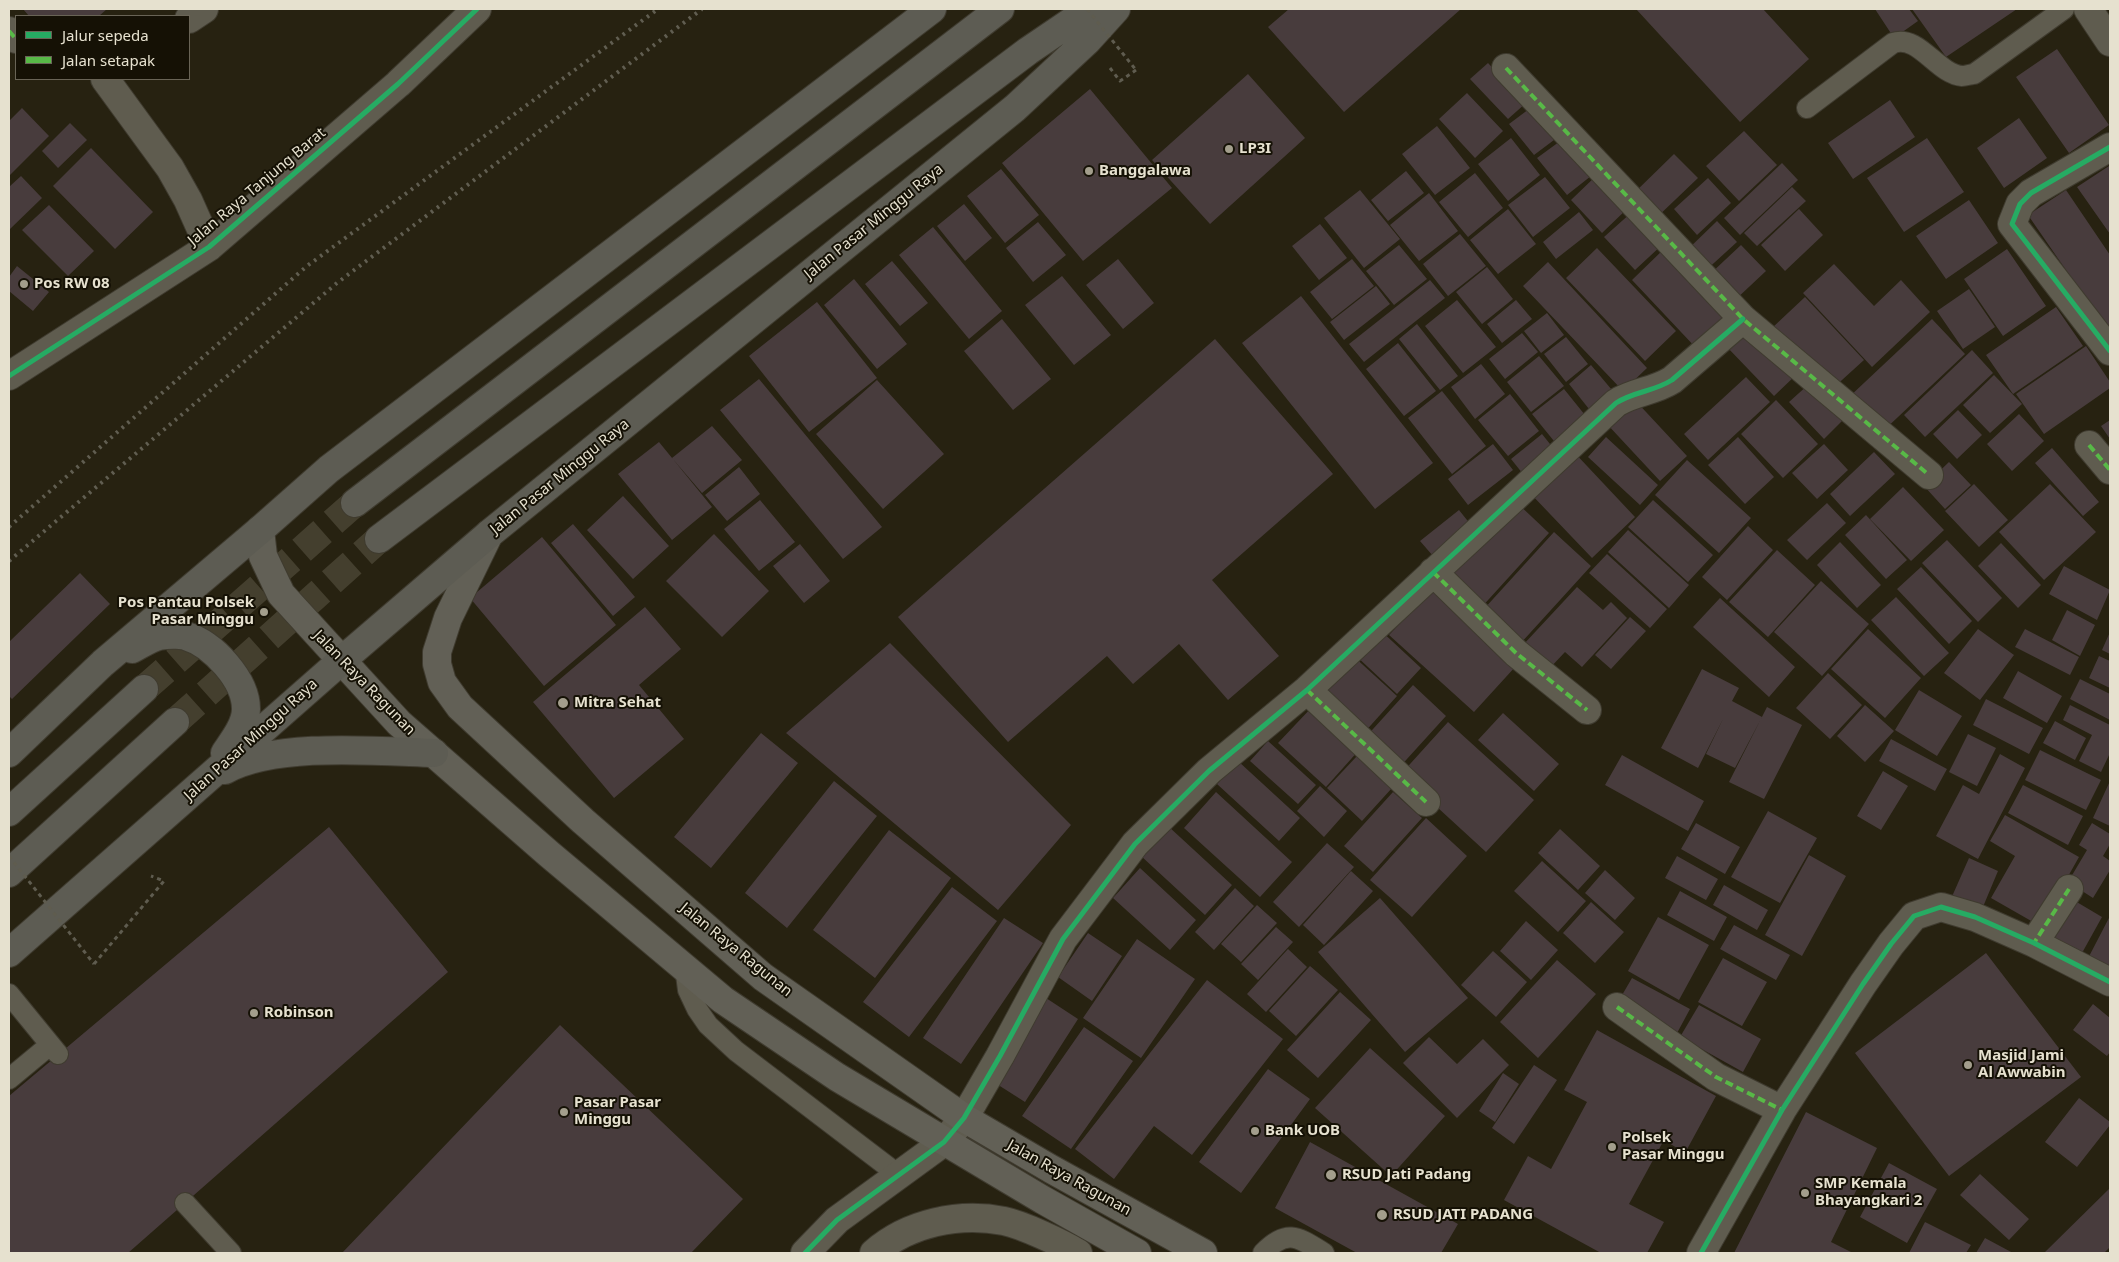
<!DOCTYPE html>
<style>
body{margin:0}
#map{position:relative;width:2119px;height:1262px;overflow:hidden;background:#272211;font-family:"Noto Sans",sans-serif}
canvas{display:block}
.frame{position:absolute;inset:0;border:10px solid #e6e1cf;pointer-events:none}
.legend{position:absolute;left:15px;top:15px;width:175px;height:65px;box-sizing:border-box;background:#151105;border:1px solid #696456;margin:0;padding:6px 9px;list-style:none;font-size:15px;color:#e6e1cf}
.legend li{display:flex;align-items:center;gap:10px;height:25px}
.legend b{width:25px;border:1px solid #696456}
</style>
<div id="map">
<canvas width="2119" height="1262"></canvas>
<div class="frame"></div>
<ul class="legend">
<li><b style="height:6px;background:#26ab63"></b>Jalur sepeda</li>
<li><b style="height:6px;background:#58b947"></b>Jalan setapak</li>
</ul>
</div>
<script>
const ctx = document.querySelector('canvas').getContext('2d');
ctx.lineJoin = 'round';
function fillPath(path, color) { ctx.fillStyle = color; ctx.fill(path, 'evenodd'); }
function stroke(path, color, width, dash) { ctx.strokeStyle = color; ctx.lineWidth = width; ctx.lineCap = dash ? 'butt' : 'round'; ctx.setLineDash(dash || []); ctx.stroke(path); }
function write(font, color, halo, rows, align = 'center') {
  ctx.font = font + ' "Noto Sans",sans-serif'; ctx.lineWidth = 4; ctx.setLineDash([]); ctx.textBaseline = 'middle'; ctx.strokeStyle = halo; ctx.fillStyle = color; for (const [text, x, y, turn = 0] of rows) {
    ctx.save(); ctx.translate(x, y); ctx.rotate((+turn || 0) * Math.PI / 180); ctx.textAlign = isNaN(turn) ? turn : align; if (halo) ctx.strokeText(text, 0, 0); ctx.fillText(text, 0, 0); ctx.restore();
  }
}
fillPath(new Path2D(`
 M23,9H107L99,16H29Z
 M1289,9H1461L1344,112L1268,27Z
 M1636,9H1763L1809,59L1740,122Z
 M1875,9H1909L1918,21L1894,38Z
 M1912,9H2017L1946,57Z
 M2057,49L2109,125L2069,153L2016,77Z
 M1488,63L1526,103L1508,119L1470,79Z
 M1248,74L1305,138L1210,224L1152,160Z
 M1090,89L1172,188L1083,261L1002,163Z
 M1467,93L1503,131L1475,158L1439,119Z
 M1890,100L1915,137L1853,179L1828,143Z
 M1533,106L1558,137L1534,155L1509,124Z
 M22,108L49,136L9,176V121Z
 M2019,118L2047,158L2004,188L1977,148Z
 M70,123L87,140L58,168L42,151Z
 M1437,126L1470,168L1435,195L1402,154Z
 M1744,131L1777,165L1739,201L1706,166Z
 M1511,138L1540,175L1508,201L1478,164Z
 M1927,138L1964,192L1904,232L1867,178Z
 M1563,139L1591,176L1567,195L1537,158Z
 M91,148L153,212L115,249L53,186Z
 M1674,154L1698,178L1653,221L1631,196Z
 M1782,163L1798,180L1740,235L1724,218Z
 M2109,166L2110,167V234L2077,187Z
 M1001,169L1039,215L1005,243L967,196Z
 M1406,171L1424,193L1388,221L1371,200Z
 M1475,173L1503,208L1468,237L1439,202Z
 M1598,174L1629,207L1602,233L1571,200Z
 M21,176L42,198L9,230V187Z
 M1545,177L1570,208L1533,237L1508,205Z
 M1708,178L1731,203L1697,235L1674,209Z
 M1792,187L1806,201L1757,246L1744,233Z
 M1360,190L1400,239L1364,268L1324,218Z
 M2066,190L2110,255V329L2108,331L2028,215Z
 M1429,193L1458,231L1419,261L1390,225Z
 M1969,200L1998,243L1946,279L1916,236Z
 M964,204L992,238L965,261L937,226Z
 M49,205L94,251L68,276L22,230Z
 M1508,209L1536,244L1498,274L1470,240Z
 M1799,209L1823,235L1785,271L1761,245Z
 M1579,212L1593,230L1556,259L1543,242Z
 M1632,212L1663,244L1635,270L1604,237Z
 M1717,221L1737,242L1703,273L1684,253Z
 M1038,222L1066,255L1033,282L1006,248Z
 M1320,224L1347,258L1319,280L1292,246Z
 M933,227L1002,311L969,339L899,255Z
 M1460,234L1486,266L1448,296L1423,264Z
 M1399,245L1427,279L1394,305L1366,271Z
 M1741,245L1766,271L1734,301L1709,275Z
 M1666,247L1732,316L1697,349L1632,280Z
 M1597,248L1676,331L1645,361L1566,278Z
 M2007,249L2046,306L2003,336L1964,279Z
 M1118,259L1154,303L1123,329L1086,285Z
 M1352,259L1374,286L1332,319L1310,292Z
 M892,261L928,303L900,326L865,284Z
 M1548,262L1647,368L1623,391L1523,286Z
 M1834,264L1874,306L1901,280L1930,312L1872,367L1803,293Z
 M17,266L49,292L33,311L9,291V277Z
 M1487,267L1513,299L1482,324L1456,292Z
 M1062,276L1111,335L1074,365L1025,305Z
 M854,279L907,344L877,369L824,305Z
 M1430,280L1445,298L1364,362L1349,344Z
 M1376,286L1390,304L1344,340L1330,322Z
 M1969,289L1995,327L1963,349L1937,311Z
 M1301,296L1433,463L1375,509L1242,343Z
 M1805,297L1864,360L1831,390L1772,328Z
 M1457,300L1496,347L1463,373L1425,326Z
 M1516,300L1532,319L1502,343L1487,324Z
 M817,302L877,378L809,432L749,356Z
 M2056,307L2083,346L2013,394L1986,355Z
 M1547,313L1564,335L1541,353L1524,331Z
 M1002,319L1051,379L1013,410L964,351Z
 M1932,319L1965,354L1881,433L1848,398Z
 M1417,324L1458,376L1440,390L1399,339Z
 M1749,325L1796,375L1774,396L1726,346Z
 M1522,333L1538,352L1505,379L1489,359Z
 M1566,337L1588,364L1566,382L1544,354Z
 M1215,339L1333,474L1212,580L1279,656L1228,700L1179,644L1133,684L1107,656L1008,742L898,617Z
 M1398,343L1436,391L1404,416L1366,369Z
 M2086,346L2110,382V388L2044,434L2016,394Z
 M1972,350L1993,373L1925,437L1904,415Z
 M1539,356L1564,386L1531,412L1507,382Z
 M1481,364L1505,394L1475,419L1451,387Z
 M1591,365L1617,396L1593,414L1569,384Z
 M1994,375L2022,404L1990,433L1963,405Z
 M1746,377L1770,402L1708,460L1684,434Z
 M759,379L882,527L843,559L720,410Z
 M877,380L944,454L883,509L816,434Z
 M1809,384L1843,420L1824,439L1789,402Z
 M1564,389L1589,420L1558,446L1532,414Z
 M1442,391L1486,446L1452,474L1408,418Z
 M1510,394L1539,431L1508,456L1478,420Z
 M1633,398L1687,456L1660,481L1606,423Z
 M1776,400L1818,444L1783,478L1741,434Z
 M1958,410L1982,435L1957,459L1933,434Z
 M2019,414L2044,441L2012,471L1987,444Z
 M2110,420V439L2101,426Z
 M712,426L742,460L702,493L672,458Z
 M1542,434L1558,454L1527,479L1511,459Z
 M1606,437L1658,485L1640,505L1588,457Z
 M1738,437L1774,477L1745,504L1708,465Z
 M659,442L712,507L672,540L618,474Z
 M1493,444L1513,470L1468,505L1448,479Z
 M1824,444L1848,470L1817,499L1792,473Z
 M2052,448L2099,502L2083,516L2035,463Z
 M1572,450L1635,517L1592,558L1529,492Z
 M1874,452L1895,474L1850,516L1830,494Z
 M1687,460L1751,518L1719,553L1655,495Z
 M1949,462L1971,485L1945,509L1924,486Z
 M739,467L760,494L727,521L705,495Z
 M1974,484L2008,520L1979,547L1945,511Z
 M2050,484L2096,532L2044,580L1999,532Z
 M1903,487L1944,530L1911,561L1870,519Z
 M623,496L669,546L633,579L587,530Z
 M760,500L795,542L759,571L724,529Z
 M1653,500L1713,555L1688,582L1628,527Z
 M1515,501L1549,533L1479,610L1444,577Z
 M1827,503L1846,523L1807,560L1787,540Z
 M1459,510L1471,525L1433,556L1420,541Z
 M1866,515L1907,560L1886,579L1845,535Z
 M573,524L635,597L613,616L551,543Z
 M1748,526L1773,550L1727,600L1702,577Z
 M1628,530L1689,585L1669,608L1608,552Z
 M1554,532L1591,566L1520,644L1483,610Z
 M714,534L769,591L722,637L666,581Z
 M542,537L616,625L544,686L470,598Z
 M1947,540L2002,598L1978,622L1922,563Z
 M1840,542L1881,585L1857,608L1817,565Z
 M2001,543L2041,585L2018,608L1978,566Z
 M800,544L830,581L804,603L773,566Z
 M1777,550L1815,585L1768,637L1729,602Z
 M1607,554L1667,609L1650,628L1589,573Z
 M2064,566L2110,590L2097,620L2049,594Z
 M1921,567L1972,621L1949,644L1897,589Z
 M80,573L110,604L12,699L9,696V642Z
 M1821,581L1869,624L1822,676L1774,632Z
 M1577,587L1603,610L1611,602L1627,618L1582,667L1565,652L1549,669L1523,645Z
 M1432,589L1516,666L1474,712L1389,635Z
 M1896,597L1949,653L1924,676L1871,620Z
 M1720,598L1795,667L1769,697L1693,627Z
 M645,607L681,649L639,685L684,739L614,798L533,702Z
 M2067,610L2095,625L2080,656L2052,640Z
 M1630,617L1646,631L1611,669L1595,655Z
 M1378,628L1421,668L1397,694L1354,654Z
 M1868,629L1921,678L1885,718L1831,669Z
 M1978,629L2014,655L1980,700L1944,673Z
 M2025,629L2079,657L2070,675L2015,647Z
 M2110,632V654L2102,650Z
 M890,643L1071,825L998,910L786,733Z
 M1351,654L1397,696L1363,734L1317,691Z
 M2099,656L2110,661V688L2089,678Z
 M1702,669L1739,688L1732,701L1762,717L1735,768L1706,754L1723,719L1698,768L1661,748Z
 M2018,671L2062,696L2047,723L2003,698Z
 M1828,673L1862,705L1830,739L1796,708Z
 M2080,679L2110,694V720L2070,699Z
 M1413,685L1446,716L1397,770L1363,740Z
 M1919,690L1962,716L1937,756L1895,730Z
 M1986,699L2043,728L2029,754L1973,725Z
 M1865,705L1894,731L1865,762L1837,736Z
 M2070,705L2110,725V753L2101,772L2079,761L2092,735L2063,720Z
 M1313,706L1360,749L1326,787L1278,743Z
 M1767,707L1802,725L1764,799L1729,782Z
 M1503,713L1559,764L1534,791L1478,740Z
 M2055,721L2086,738L2075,760L2043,743Z
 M1448,722L1534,800L1486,852L1401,774Z
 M761,733L798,763L711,868L674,837Z
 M1968,734L1996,748L1977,786L1949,772Z
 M1891,739L1947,769L1935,791L1879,761Z
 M1268,741L1316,785L1298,804L1250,761Z
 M2040,750L2101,780L2086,810L2025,780Z
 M2000,754L2025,768L1978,859L1936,836L1963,785L1979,794Z
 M1622,755L1704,801L1688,831L1605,785Z
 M1357,756L1392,788L1362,821L1327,788Z
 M1238,761L1300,818L1279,841L1217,784Z
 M1883,771L1908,786L1881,830L1857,816Z
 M834,781L877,816L787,928L745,893Z
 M2110,781V826L2093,818Z
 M2023,785L2083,816L2068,845L2008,813Z
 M1320,786L1347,811L1324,837L1297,811Z
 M1216,792L1292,862L1260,897L1184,828Z
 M1393,792L1422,818L1373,872L1344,846Z
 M1768,811L1817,838L1780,903L1731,877Z
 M2005,815L2079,857L2040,926L1991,898L2015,856L1990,841Z
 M1426,818L1467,856L1412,917L1370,880Z
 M1696,823L1740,847L1725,874L1681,849Z
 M2092,823L2110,834V844L2103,856L2110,861V870L2093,898L2068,882L2087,850L2079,845Z
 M1168,826L1232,885L1205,915L1141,856Z
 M329,827L448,972L128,1253H9V1096Z
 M1560,829L1600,866L1578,890L1538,853Z
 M889,830L951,878L875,978L813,930Z
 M1327,843L1354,867L1299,927L1273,902Z
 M1809,855L1846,876L1802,956L1765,935Z
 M1677,856L1718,879L1706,900L1665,878Z
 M1969,858L1998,871L1980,914L1950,901Z
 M1542,861L1586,901L1558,932L1514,891Z
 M1140,868L1196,920L1170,950L1113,898Z
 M1605,870L1635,898L1615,920L1585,893Z
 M1351,871L1373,891L1324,945L1303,925Z
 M1724,885L1768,910L1757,930L1713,905Z
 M952,887L997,921L909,1037L863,1002Z
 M1235,888L1254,906L1214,950L1195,932Z
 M1680,891L1727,917L1714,941L1667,915Z
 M1380,898L1468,998L1405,1052L1318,952Z
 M2070,898L2102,917L2077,962L2045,943Z
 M1591,902L1624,932L1595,963L1563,933Z
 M1257,905L1277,923L1241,962L1221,944Z
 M2110,916V980L2084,966Z
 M1658,917L1709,945L1679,1000L1628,971Z
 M1004,918L1043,943L961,1064L923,1038Z
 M1526,921L1558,950L1531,980L1500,951Z
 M1734,925L1790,955L1776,980L1720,949Z
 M1276,927L1293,942L1258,980L1241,964Z
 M1088,933L1122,956L1092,1001L1058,977Z
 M1137,939L1195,979L1141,1058L1083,1018Z
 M1288,949L1307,967L1266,1012L1247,994Z
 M1493,951L1527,982L1496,1017L1461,985Z
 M1986,953L2081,1077L1949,1176L1855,1053Z
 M1723,958L1767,982L1742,1026L1698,1002Z
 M1557,960L1596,994L1538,1058L1500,1022Z
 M1310,966L1338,990L1296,1036L1269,1011Z
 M1632,978L1690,1009L1676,1035L1618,1002Z
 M1207,980L1283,1039L1192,1155L1154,1126L1114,1179L1075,1149Z
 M1340,992L1371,1020L1318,1078L1287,1050Z
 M1046,998L1078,1019L1025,1102L992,1081Z
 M2093,1004L2110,1018V1052L2107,1056L2073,1030Z
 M1699,1005L1761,1039L1743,1072L1680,1037Z
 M560,1025L743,1199L691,1253H342Z
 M1084,1027L1133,1061L1071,1149L1022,1116Z
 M1597,1030L1716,1096L1685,1153L1664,1140L1629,1204L1664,1222L1647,1253H1601L1504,1200L1528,1156L1551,1169L1587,1102L1564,1090Z
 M1429,1037L1457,1064L1483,1039L1509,1065L1457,1118L1403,1063Z
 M1370,1048L1445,1116L1391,1176L1315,1108Z
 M1534,1065L1557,1080L1514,1144L1492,1128Z
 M1268,1069L1310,1099L1241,1193L1199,1162Z
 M1503,1073L1519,1084L1495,1122L1479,1111Z
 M2079,1098L2110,1122V1125L2077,1167L2045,1142Z
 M1806,1112L1877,1148L1831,1242L1853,1253H1734Z
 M1310,1142L1458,1224L1441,1253H1357L1275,1208Z
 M1889,1163L1937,1189L1907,1243L1860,1217Z
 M1980,1174L2029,1219L2009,1240L1960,1195Z
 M2110,1188V1247L2104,1253H2044Z
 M1925,1222L1971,1245L1966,1253H1909Z
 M1985,1238L2013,1253H1976Z`), '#483c3d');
stroke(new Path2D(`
 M144,689L355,503
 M175,722L379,539`), '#443f2e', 28, [28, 14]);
const service = new Path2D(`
 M1807,108L1893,43C1919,34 1937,74 1962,76C1966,76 1971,74 1974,74L2064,9
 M685,967L688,990L697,1009L708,1025L736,1051L900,1176
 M9,994L58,1054
 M9,1079L50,1045
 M185,1203L231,1253
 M1263,1253C1287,1228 1298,1237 1324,1253`);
const minor = new Path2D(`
 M2088,9L2110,42
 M189,19L204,9
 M9,31L16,39
 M1506,68L1743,319L1929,475
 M105,79L170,168L188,200L209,247
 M2110,147L2031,193L2020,204L2012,224L2110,351
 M9,376L209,247L398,84L477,9
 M2089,445L2110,470
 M1433,572L1516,653L1587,710
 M1307,690L1426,802
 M2034,943L2069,889
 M1617,1007L1716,1077L1782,1110
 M805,1253L837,1220L944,1142L964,1118L1000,1056L1063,939L1135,844L1209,771L1307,690L1616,403C1635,391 1653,392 1672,380L1743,319
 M874,1253C908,1223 959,1212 1004,1221C1023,1225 1061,1243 1078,1253
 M1701,1253L1782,1110L1863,984L1891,944L1914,916L1941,907L1975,917L2034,943L2110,982`);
const secondary = new Path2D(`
 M260,530L263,556L281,594L399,723L549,854L723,1000L837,1077L1043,1200L1137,1253
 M489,534L448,618L437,652V664L442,682L460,707L583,821L763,977L964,1118L1051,1169L1203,1253`);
const primary = new Path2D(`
 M355,503L1000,9
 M379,539L1028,51L1090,9
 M132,649C140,645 150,638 159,636C166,635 180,634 186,636C213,644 246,680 246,709C246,725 233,741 225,753
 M9,753L103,663L260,530L329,469L932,9
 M225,770C276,742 376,751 434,753
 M9,812L144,689
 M9,873L175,722
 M9,953L341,661L489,534L1015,108L1087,41L1116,9`);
stroke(service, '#3f3b2f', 22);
stroke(minor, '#3f3b2f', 30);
stroke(secondary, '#3f3b2f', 30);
stroke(primary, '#3f3b2f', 30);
stroke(new Path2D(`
 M1110,68L1120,81L1136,70
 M94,964L164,881L151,876`), '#5f5c4f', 3, [4, 4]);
stroke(service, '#5f5c4f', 20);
stroke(minor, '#5f5c4f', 28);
stroke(secondary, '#626056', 28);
stroke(primary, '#5d5c53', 28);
stroke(new Path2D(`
 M9,527L307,266L658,9
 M9,561L337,283L702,9`), '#615e51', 4, [2.5, 5]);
stroke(new Path2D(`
 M1087,9L1136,70
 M9,856L94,964`), '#5f5c4f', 3, [4, 4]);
stroke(new Path2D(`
 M9,31L16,39
 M1506,68L1743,319L1929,475
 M2089,445L2110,470
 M1433,572L1516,653L1587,710
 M1307,690L1426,802
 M2037,944L2034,943L2069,889
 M1617,1007L1716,1077L1782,1110`), '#58b947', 4, [8, 4]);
stroke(new Path2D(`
 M2110,147L2031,193L2020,204L2012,224L2110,351
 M9,376L209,247L398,84L477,9
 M805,1253L837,1220L944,1142L964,1118L1000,1056L1063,939L1135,844L1209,771L1307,690L1616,403C1635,391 1653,392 1672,380L1743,319
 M1701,1253L1782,1110L1863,984L1891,944L1914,916L1941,907L1975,917L2034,943L2110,982`), '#26ab63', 5);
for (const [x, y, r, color] of [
 [1229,149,5,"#a39e8c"],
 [1089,171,5,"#a39e8c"],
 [24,284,5,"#a39e8c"],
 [264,612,5,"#a39e8c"],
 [563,703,6,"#a39e8c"],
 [254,1013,5,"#a39e8c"],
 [1968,1065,5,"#a39e8c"],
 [564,1112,5,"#a39e8c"],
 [1255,1131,5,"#a39e8c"],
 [1612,1147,5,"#a39e8c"],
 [1331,1175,6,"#a39e8c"],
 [1805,1193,5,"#a39e8c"],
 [1382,1215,6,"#a39e8c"]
]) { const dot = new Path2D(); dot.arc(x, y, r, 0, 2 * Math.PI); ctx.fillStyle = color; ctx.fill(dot); stroke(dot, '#151105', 2); }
write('bold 15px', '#e6e1cf', '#151105', [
 ["LP3I",1239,149],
 ["Banggalawa",1099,171],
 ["Pos RW 08",34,284],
 ["Pos Pantau Polsek",254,603,"right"],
 ["Pasar Minggu",254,620,"right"],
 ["Mitra Sehat",574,703],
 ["Robinson",264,1013],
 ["Masjid Jami",1978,1056],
 ["Al Awwabin",1978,1073],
 ["Pasar Pasar",574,1103],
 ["Minggu",574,1120],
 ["Bank UOB",1265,1131],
 ["Polsek",1622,1138],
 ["Pasar Minggu",1622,1155],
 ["RSUD Jati Padang",1342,1175],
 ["SMP Kemala",1815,1184],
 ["Bhayangkari 2",1815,1201],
 ["RSUD JATI PADANG",1393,1215]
], 'left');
write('15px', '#e6e1cf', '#151105', [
 ["Jalan Raya Tanjung Barat",257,187,-40],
 ["Jalan Pasar Minggu Raya",874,222,-39],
 ["Jalan Pasar Minggu Raya",560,477,-39],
 ["Jalan Raya Ragunan",364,683,46],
 ["Jalan Pasar Minggu Raya",251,740,-42],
 ["Jalan Raya Ragunan",736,950,39],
 ["Jalan Raya Ragunan",1069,1178,29]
]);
</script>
